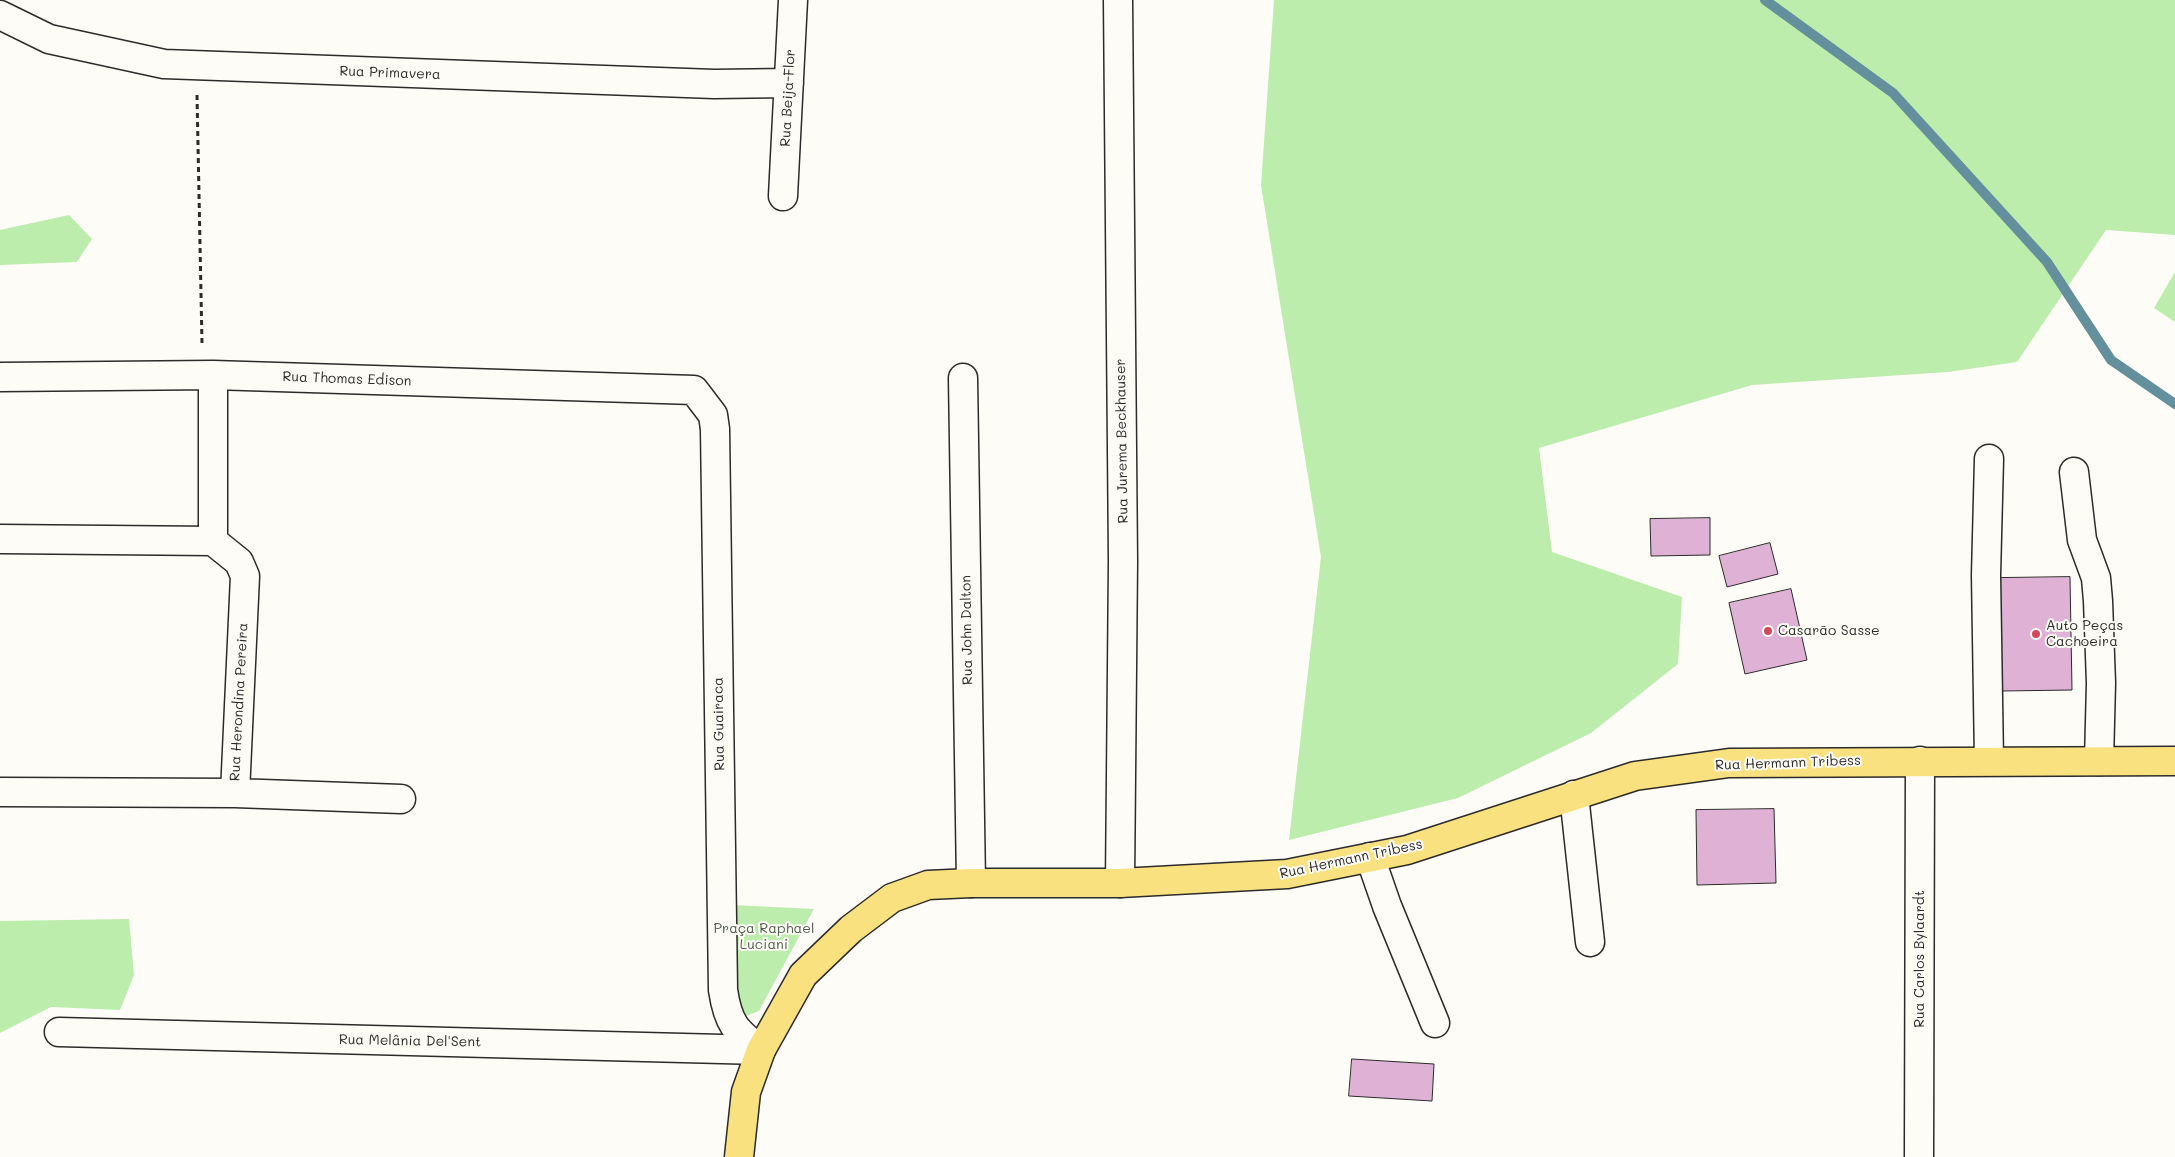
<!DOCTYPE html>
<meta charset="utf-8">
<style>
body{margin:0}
canvas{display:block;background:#fdfcf7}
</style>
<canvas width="2175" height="1157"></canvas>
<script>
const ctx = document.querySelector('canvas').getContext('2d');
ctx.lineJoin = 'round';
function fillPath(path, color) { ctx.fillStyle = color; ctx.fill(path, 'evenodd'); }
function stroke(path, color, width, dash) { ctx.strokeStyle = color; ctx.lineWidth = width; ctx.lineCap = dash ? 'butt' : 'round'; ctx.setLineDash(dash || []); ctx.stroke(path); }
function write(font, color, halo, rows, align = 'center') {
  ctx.font = font + ' Mali,sans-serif'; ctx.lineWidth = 4; ctx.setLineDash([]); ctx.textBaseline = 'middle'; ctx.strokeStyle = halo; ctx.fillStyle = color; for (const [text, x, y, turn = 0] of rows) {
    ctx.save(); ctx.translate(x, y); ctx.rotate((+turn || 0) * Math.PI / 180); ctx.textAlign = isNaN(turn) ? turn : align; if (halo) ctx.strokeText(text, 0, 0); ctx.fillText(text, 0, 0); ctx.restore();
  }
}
fillPath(new Path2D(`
 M1274,0H2175V235L2106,230L2017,362L1948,372L1752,385L1539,448L1552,552L1682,597L1678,664L1591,733L1458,798L1289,840L1321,557L1261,185Z
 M69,215L92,239L77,262L0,265V230Z
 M2175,272V322L2154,308Z
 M733,905L814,909L759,1011L746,1016L735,1004Z
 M129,919L134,975L120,1010L51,1007L0,1033V921Z`), '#bcedac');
stroke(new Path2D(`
 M1765,0L1893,93L2047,262L2111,360L2175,404`), '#63909c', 10);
const building = new Path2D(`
 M1710,518V555L1651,556L1650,519Z
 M1770,543L1778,574L1727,587L1719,556Z
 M2070,577L2072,690L2002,691L2000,578Z
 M1791,589L1807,660L1745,674L1729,603Z
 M1774,809L1776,883L1697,885L1696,810Z
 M1352,1059L1434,1064L1432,1101L1349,1096Z`);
fillPath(building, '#dfb2d5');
stroke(building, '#2b2b2b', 1);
const minor = new Path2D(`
 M1118,0L1123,561L1120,883
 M0,15L49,39L164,64L714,84L789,83
 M783,196L793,0
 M0,377L213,375L694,390L713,415L715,429L723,990C728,1023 735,1031 761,1050
 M963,378L971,883
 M1989,459L1986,575L1989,761
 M2074,472L2082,540L2096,578L2098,601L2101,683L2099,761
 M0,539L213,541V375
 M0,792L235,793L245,576L239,562L213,541
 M235,793L401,799
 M1574,795L1590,942
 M1370,857L1387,906L1435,1023
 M59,1032L761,1050
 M1919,1157L1920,761`);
const major = new Path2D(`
 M739,1157L746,1092L761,1050L803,975L851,929L892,898L928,885L971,883H1120L1287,874L1407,850L1635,776L1729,763L2175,761`);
stroke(minor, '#2b2b2b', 31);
stroke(major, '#2b2b2b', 31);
stroke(new Path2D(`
 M197,95L202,343`), '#2b2b2b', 3, [5, 4]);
stroke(minor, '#fdfcf7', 28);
stroke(major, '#fae180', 28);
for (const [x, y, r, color] of [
 [1768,631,5,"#d1495b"],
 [2036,634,5,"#d1495b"]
]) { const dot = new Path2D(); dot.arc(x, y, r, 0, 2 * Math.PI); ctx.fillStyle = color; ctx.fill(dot); stroke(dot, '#fdfcf7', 2); }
write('14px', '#2b2b2b', '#fdfcf7', [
 ["Rua Primavera",390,73,2],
 ["Rua Beija-Flor",788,98,-87],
 ["Rua Thomas Edison",347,379,2],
 ["Rua Jurema Beckhauser",1122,441,-91],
 ["Rua John Dalton",967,630,-91],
 ["Rua Herondina Pereira",239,702,-87],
 ["Rua Guairaca",719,724,-91],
 ["Rua Hermann Tribess",1788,763,-2],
 ["Rua Hermann Tribess",1351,859,-12],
 ["Rua Carlos Bylaardt",1920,959,-90],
 ["Rua Melânia Del'Sent",410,1041,1]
]);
write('14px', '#2b2b2b', '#fdfcf7', [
 ["Auto Peças",2046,626],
 ["Cachoeira",2046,642],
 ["Casarão Sasse",1778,631]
], 'left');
write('14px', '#4f5c4b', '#fdfcf7', [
 ["Praça Raphael",764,929],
 ["Luciani",764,945]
]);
</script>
